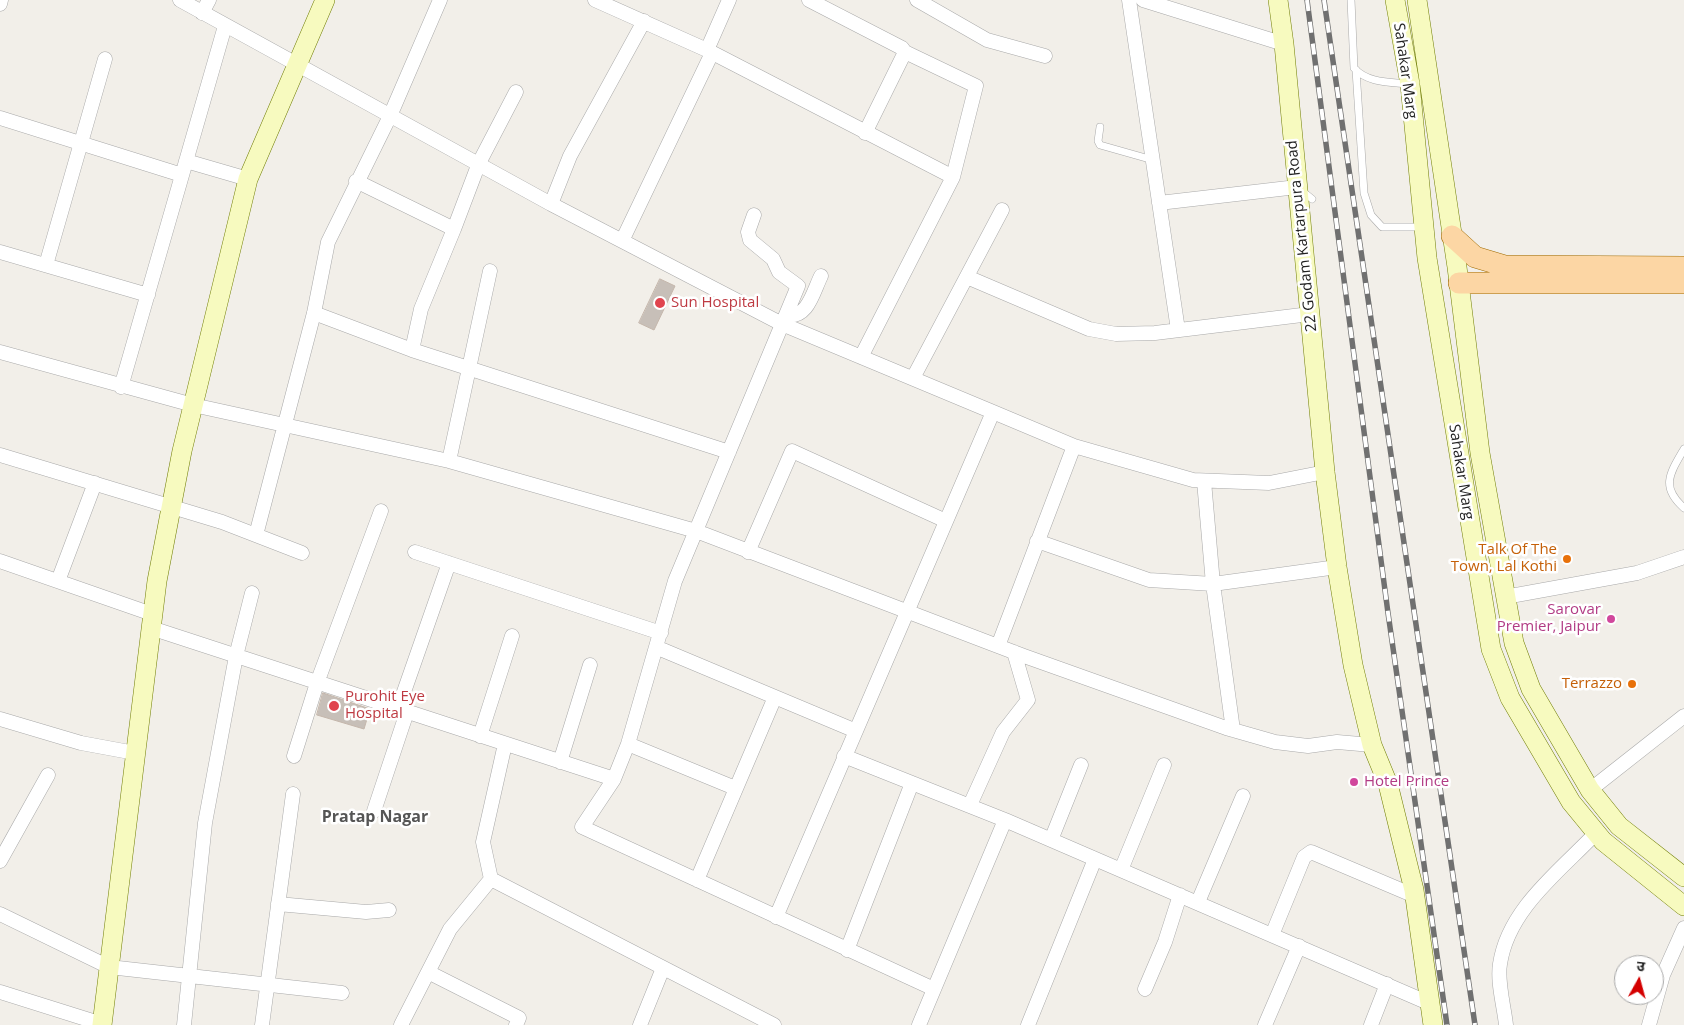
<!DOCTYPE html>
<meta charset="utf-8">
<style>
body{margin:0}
#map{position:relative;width:1684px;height:1025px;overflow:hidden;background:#f2efe9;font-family:"Open Sans","Noto Sans Devanagari",sans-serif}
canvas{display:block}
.north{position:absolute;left:1614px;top:955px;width:50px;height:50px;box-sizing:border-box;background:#fff;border:1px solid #a7a7a7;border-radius:50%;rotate:7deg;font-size:14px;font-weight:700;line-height:20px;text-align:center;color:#222}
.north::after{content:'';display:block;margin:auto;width:18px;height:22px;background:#d40000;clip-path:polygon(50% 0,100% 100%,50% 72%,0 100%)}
</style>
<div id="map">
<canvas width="1684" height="1025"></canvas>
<div class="north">उ</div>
</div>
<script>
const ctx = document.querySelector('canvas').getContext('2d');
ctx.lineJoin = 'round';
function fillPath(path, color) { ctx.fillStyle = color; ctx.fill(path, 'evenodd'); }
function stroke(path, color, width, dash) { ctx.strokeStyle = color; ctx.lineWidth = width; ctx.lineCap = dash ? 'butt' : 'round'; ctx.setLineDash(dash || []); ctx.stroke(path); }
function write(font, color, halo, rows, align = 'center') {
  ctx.font = font + ' "Open Sans",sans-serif'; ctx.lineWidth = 5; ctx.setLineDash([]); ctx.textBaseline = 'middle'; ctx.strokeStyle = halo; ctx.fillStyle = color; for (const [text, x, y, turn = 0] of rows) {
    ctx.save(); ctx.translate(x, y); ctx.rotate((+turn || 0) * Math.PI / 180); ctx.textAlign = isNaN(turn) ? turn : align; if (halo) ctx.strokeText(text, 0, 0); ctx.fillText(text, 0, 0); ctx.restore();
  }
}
const building = new Path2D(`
 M660,279L675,286L654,330L639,323Z
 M323,693L370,709L364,729L317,715Z`);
fillPath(building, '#c7bfb8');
stroke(building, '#c4b6ab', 1);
const lane = new Path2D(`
 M1351,0L1354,68C1367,83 1390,82 1409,84
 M1356,70L1364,193L1371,215L1382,227H1422
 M1100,127L1098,141L1100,145L1153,160
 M1302,191L1312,199
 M1684,449C1670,473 1660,487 1684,508`);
const street = new Path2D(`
 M180,0L551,204L782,324L993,412L1074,446L1193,480L1269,483L1325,472
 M595,0L707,50L953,177L861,357
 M809,0L902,48L905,52L865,133
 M917,0L987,40L1045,56
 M1129,0L1178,330
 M1143,0L1284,44
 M0,4L1,0
 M202,13L209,0
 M707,50L729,0
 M905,52L976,86L953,177
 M0,118L182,175
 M186,161L248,179
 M356,181L454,229L479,163L516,92
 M1159,203L1297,187
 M551,204L570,156L644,21
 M754,215L748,232L750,240L773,259L779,272L798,286L675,581L628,744L614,779L582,827L934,989
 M454,229L421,309L412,350L729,452
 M622,241L712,53
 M0,252L148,295
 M46,265L105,59
 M967,277L1089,329L1116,334L1155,333L1310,314
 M314,313L412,350
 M786,315C808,319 813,292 821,276
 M0,352L193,405L449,461L696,531L1024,656L1226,728L1275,742L1308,746L1337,742L1372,745
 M913,378L1002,210
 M121,387L225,26
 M0,455L222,522L302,553
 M449,461L490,271
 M1204,481L1213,584L1233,730
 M256,535L314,313L328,242L390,116L440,0
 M1037,541L1149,580L1213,584L1337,567
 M415,552L661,633
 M748,552L792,451L946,521
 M0,561L152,614
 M58,581L95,483
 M1505,597L1637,573L1684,557
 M151,628L614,779
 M998,646L1074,446
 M658,648L856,731
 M398,709L449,563
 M0,719L81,743L135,753
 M480,736L512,636
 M628,744L735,788
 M294,756L317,683L381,511
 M844,756L1005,820L1431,1004
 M560,762L590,665
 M1590,790L1684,716
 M970,805L1003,732L1028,700L1014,652
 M374,811L407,712
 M1051,840L1081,765
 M0,861L48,775
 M1121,870L1164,765
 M491,879L774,1025
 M491,879L483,842L505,744
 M697,880L775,697
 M1198,902L1243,796
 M278,904L366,912L389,910
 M0,914L109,967L342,993
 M776,917L993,412
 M1272,935L1304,857L1311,852L1415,896
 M847,950L912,783
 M428,972L519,1018L516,1025
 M1145,989L1165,942L1180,895
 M0,992L102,1024
 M184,1025L205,823L236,656L252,593
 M262,1025L293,794
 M401,1025L450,929L491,879
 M640,1025L663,968
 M919,1025L1005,820
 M1028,1025L1095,859
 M1265,1025L1299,946
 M1371,1025L1387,984
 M1506,1025C1504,1006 1497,982 1500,964C1508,909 1560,871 1596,833
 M1649,1025L1663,975L1684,928`);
const secondary = new Path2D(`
 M1278,0L1284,44L1325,472L1337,567L1353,665L1372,745L1388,784L1414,890L1433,1025
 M1395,0L1410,84L1427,258L1491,649L1510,698L1571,802L1603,841L1684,906
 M1417,0L1457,267L1480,453L1514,643L1531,689L1590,790L1619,826L1684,877
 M102,1025L157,581L182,451L248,179L325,0`);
const primary = new Path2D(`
 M1452,236L1475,257L1505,266L1684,267
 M1459,283H1684`);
stroke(lane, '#a9a9a9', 8);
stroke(street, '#a9a9a9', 15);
stroke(secondary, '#707d05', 20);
stroke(primary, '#a06b00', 22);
stroke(lane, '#fff', 7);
stroke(street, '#fff', 14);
stroke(secondary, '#f7fabf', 19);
stroke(primary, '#fcd6a4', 21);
const rail = new Path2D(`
 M1307,0L1388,613L1447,1025
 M1324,0L1475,1025`);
stroke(rail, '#707070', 5.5);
stroke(rail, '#fff', 4, [11]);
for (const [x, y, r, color] of [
 [660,303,6,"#e0444e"],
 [1567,559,5,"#e8710a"],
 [1611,619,5,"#d1479c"],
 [1632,684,5,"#e8710a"],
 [334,706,6,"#e0444e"],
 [1354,782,5,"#d1479c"]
]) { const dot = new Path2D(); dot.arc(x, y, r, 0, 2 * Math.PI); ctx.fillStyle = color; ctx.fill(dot); stroke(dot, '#fff', 2); }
write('15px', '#222', '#fff', [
 ["Sahakar Marg",1405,71,82],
 ["22 Godam Kartarpura Road",1302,236,-96],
 ["Sahakar Marg",1461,472,81]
]);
write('15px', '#be3a42', '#fff', [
 ["Sun Hospital",671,303],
 ["Purohit Eye",345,697],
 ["Hospital",345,714]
], 'left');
write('15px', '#c56008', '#fff', [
 ["Talk Of The",1557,550],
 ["Town, Lal Kothi",1557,567],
 ["Terrazzo",1622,684]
], 'right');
write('15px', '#b23c85', '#fff', [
 ["Sarovar",1601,610],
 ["Premier, Jaipur",1601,627],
 ["Hotel Prince",1364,782,"left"]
], 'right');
write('bold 16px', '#555', '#fff', [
 ["Pratap Nagar",375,817]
]);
</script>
